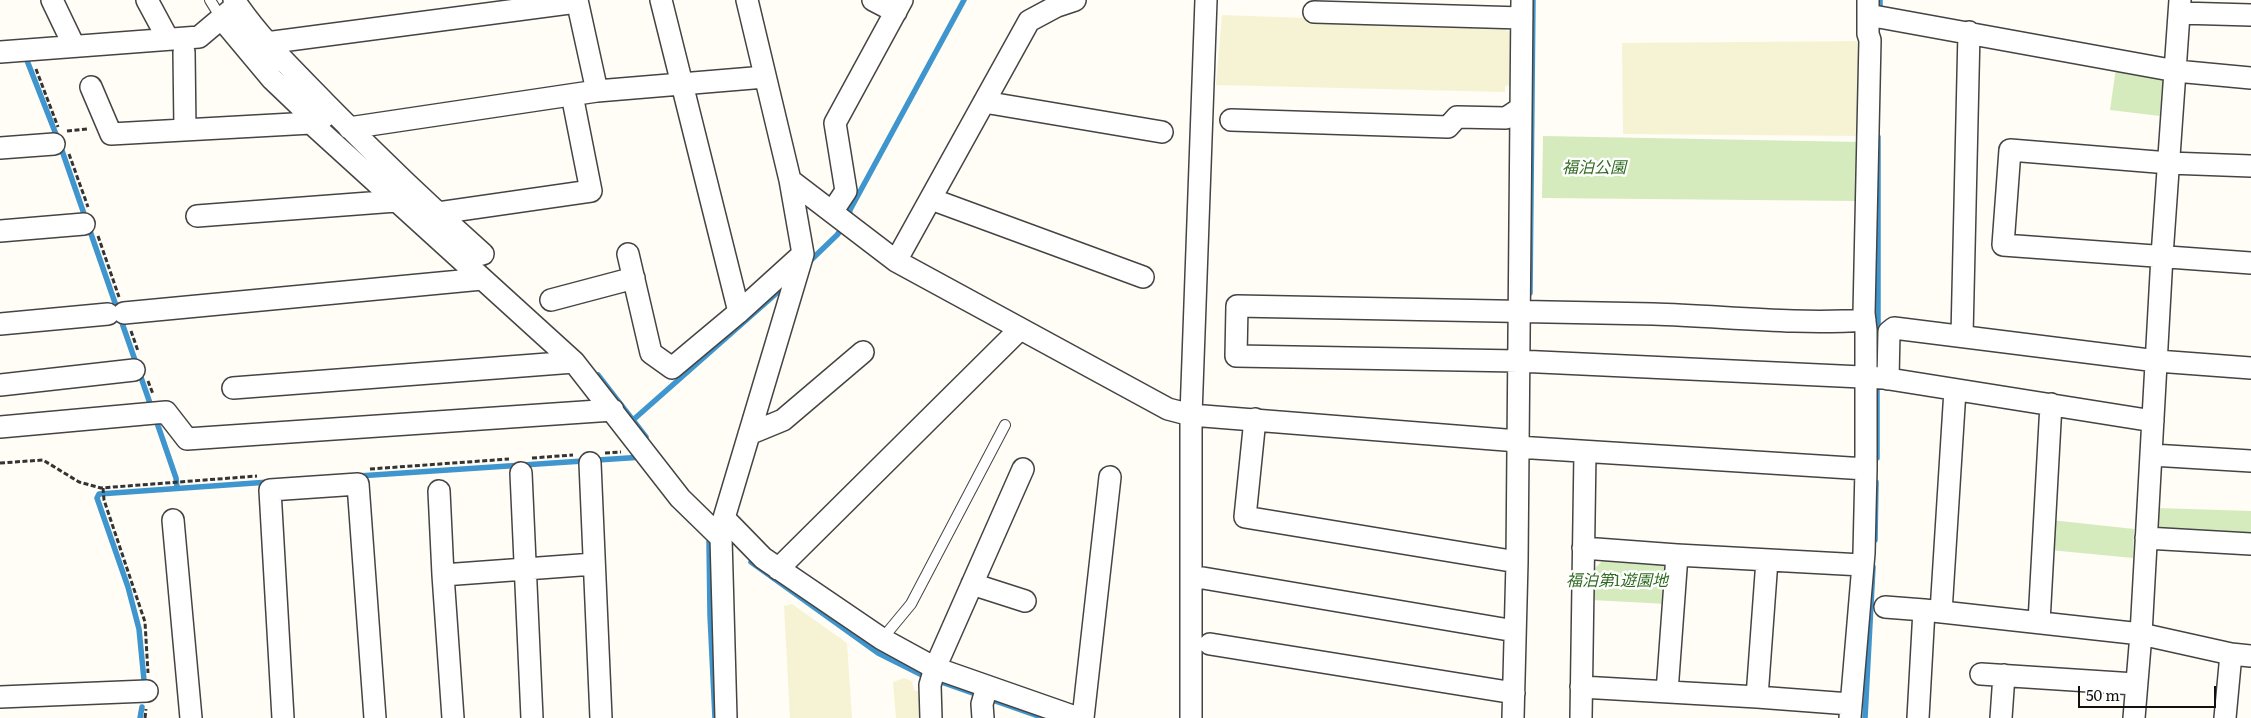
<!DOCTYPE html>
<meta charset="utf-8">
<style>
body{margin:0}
#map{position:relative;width:2251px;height:718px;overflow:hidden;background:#fffdf5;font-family:Literata,serif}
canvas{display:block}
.scale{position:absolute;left:2078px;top:686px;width:138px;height:22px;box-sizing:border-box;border:2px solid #111;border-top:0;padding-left:6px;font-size:15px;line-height:18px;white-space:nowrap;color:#111;-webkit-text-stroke:4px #fff;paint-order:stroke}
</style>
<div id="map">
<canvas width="2251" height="718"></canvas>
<div class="scale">50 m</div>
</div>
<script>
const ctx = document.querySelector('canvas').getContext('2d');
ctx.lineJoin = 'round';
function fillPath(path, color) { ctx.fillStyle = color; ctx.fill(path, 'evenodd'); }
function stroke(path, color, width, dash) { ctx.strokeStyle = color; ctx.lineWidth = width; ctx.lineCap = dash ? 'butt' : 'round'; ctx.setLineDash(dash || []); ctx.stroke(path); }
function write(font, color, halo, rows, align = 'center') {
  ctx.font = font + ' Literata,"Noto Sans JP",serif'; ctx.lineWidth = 5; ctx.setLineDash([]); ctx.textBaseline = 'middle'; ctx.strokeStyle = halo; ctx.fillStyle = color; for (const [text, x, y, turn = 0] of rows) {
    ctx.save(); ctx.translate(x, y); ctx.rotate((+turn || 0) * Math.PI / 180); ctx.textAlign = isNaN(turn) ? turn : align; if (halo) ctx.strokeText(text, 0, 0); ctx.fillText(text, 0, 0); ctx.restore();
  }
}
fillPath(new Path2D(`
 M1222,15L1506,25V31H1513L1511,85L1505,86V92L1216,85Z
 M1865,41L1864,124H1857V136L1623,134L1622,43Z
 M792,604L847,643L852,718H790L784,606Z
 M904,678L912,681L914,690L921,692L923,718H896L893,682Z`), '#f6f3d4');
fillPath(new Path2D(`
 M2116,68L2163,74L2160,116L2110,110Z
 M1543,136L1859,142L1858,201L1542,198Z
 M2157,508L2251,511V538L2162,532L2157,527Z
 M2051,520L2134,529L2133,558L2050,550Z
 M1604,559L1664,563L1670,567L1667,604L1592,600L1593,570Z`), '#d5ebbd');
stroke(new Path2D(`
 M1880,13V0
 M26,58L59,142L152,409
 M849,218L850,210L964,0
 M810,261L837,235L844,226
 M1530,293L1533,0
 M1878,368V137
 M598,375L646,437
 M155,417L176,478L177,488
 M633,420L787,284
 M1877,458V382
 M358,476L643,457
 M1875,540L1876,482
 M709,542L710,615L715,718
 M751,562L878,653L924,676L1044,718
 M144,680L139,629L128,587L97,498L99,494L269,482
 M140,718L142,707
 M1865,718L1873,567`), '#3f96cf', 5.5);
const service = new Path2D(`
 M210,0L221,18
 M882,639L911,604L1005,425`);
const minor = new Path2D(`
 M52,0L74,46
 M147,0L168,39
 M234,0C260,39 293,70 325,103C376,155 428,205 483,254
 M577,0L597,91
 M661,0L739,312
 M873,0L896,12
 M1314,12L1522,18
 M2180,13L2251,15
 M1868,15L2176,71L2251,78
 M221,18L272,79L317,122
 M266,43L577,2
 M0,52L199,37L237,5
 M184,52L185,130
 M91,87L111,134L311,123L317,122L323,118
 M984,102L1162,132
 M1231,120L1448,127L1457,117L1506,118L1521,108
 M311,123L574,362L680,498L721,538
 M349,128L597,91L765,77
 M0,148L54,144
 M2251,166L2169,163L2010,150L2003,245L2251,263
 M790,180L896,261L1168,409L1191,415L1518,441
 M931,199L1143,277
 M832,212L846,191L835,123L902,0
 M438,213L591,191L572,95
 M197,216L396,201L401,196
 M0,231L84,224
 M628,254L651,353L672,368L739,312L803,254
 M896,261L1029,21L1057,6L1075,0
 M551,300L634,278
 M124,313L482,279
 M1865,320C1794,325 1723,316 1653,314C1514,311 1375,308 1237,306L1236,356L1518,361L1883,378L2153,421
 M0,324L108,314
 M1962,336L1969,32
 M1888,379L1889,332L1894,328L2157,361L2251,368
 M0,385L134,370
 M233,388L574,362
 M1255,419L1245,517L1517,562
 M0,427L166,412L187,439L613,410
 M749,434L783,420L863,352
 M1517,447L1866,469L1864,553L1850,718
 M2152,455L2251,461
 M590,463L601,718
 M1866,469V330L1864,313L1870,40L1868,34V0
 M521,473L532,718
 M439,491L443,575L453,718
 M724,518L763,558L882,639L935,668L1078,718
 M173,520L191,718
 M2146,538L2251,544
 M1583,548L1677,555L1862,565
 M778,569L1020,329
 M443,575L594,564
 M1203,578L1515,631
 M972,584L1025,601
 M1885,607L1924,610
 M1941,612L1955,390
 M2039,622L2051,404
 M1210,644L1514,693
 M2231,654L2251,656
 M1981,674L2135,684
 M1581,687L1757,697L1850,704
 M1667,692L1677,555
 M0,697L147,691
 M1757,697L1767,560
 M283,718L270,490L358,484L375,718
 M726,718L721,538L724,518L803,254L790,180L747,0
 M931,718L930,685L935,668L1023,469
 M983,718L982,704L987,687
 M1083,718L1110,477
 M1191,718V415L1206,0
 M1513,718L1517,562L1522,0
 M1581,718L1585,452
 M1918,718L1924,610L2141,634L2231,654L2225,718
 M2001,718L2004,675
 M2134,718L2141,634L2162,256L2180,0`);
stroke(service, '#444', 12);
stroke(minor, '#444', 24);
stroke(new Path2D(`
 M36,69L58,127
 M67,131L88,129
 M69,154L88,207
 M98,236L119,297
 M131,331L138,351
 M148,381L153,394
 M605,453L621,452
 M532,458L573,455
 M0,463L43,460L79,482L101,488L257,476
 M370,469L509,459
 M103,488L104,500L145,622L148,673
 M145,718L146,709`), '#333', 3, [5, 2.5]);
stroke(service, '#fff', 10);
stroke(minor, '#fff', 21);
write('italic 16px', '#2f6b1f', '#fff', [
 ["福泊公園",1594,168],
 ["福泊第1遊園地",1617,581]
]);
</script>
